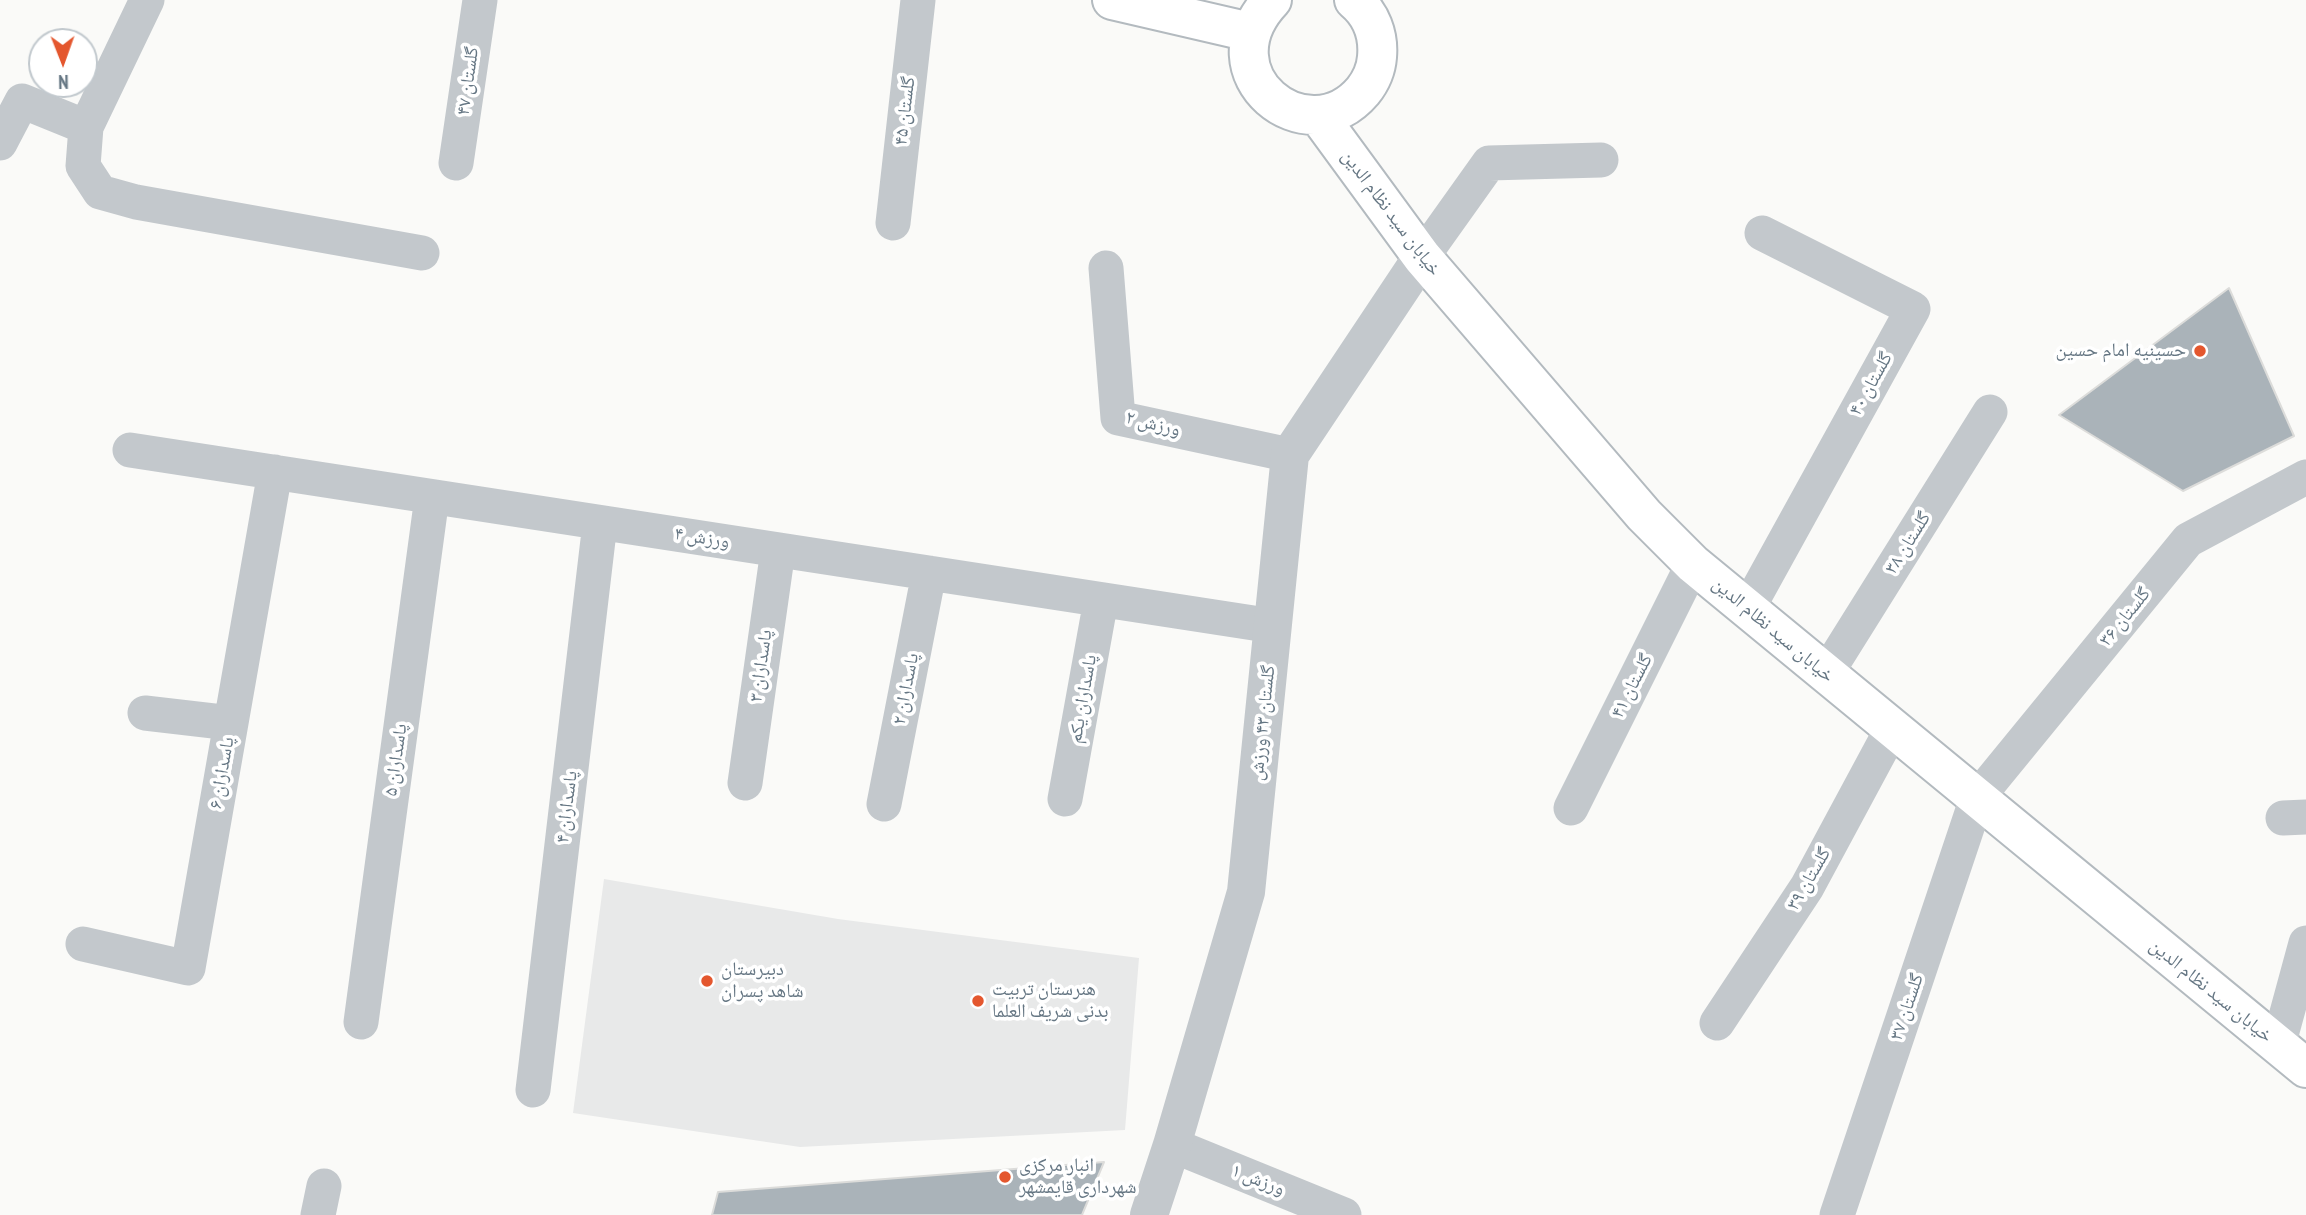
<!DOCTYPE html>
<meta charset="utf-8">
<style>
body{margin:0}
#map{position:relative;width:2306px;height:1215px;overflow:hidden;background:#fafaf8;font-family:"PT Sans Narrow",sans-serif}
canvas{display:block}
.north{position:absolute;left:28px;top:28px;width:70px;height:70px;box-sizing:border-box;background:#fff;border:2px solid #c1c8cd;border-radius:50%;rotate:179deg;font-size:19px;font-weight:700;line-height:28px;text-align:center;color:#657683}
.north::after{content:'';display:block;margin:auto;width:24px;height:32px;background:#e4572e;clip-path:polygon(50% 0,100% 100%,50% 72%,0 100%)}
</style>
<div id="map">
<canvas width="2306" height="1215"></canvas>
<div class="north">N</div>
</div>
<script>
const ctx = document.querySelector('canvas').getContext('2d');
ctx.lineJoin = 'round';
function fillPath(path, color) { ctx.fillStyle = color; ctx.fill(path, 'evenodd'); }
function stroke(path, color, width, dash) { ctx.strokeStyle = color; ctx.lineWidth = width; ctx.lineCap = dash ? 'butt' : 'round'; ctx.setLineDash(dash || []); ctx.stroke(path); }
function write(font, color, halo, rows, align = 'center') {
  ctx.font = font + ' "PT Sans Narrow","Noto Naskh Arabic",sans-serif'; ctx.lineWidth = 7; ctx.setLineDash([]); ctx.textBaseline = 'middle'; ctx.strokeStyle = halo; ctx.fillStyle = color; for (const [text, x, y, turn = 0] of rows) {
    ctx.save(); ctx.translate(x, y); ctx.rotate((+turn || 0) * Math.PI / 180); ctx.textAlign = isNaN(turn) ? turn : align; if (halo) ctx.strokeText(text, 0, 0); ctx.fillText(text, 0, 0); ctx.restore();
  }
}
fillPath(new Path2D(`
 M604,879L838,919L1139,958L1125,1130L800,1147L573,1113Z`), '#e8e9e9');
const building = new Path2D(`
 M2229,288L2294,436L2183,491L2059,415Z
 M1104,1162L1082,1215H712L718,1192Z`);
fillPath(building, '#aab3b9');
stroke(building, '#dcdcda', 2);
const secondary = new Path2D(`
 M1112,0L1250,32
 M1272,0C1202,74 1307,157 1363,91C1371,81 1376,70 1377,57C1379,35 1371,14 1354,0
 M1318,115L1422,257L1644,515L1693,564L2306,1068`);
stroke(secondary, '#b3babf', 42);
stroke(new Path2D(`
 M147,0L86,127L83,166L100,192L136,202L422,253
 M0,143L22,101L86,127
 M456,163L480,0
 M893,223L918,0
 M1422,257L1489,163L1601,160
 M1106,268L1118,418L1290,455
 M130,450L1273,626
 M1748,608L1913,309L1762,233
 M1826,674L1990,412
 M145,713L231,723
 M745,783L778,550
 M1065,799L1101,600
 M884,804L929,573
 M1571,808L1693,564
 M2283,818L2306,817
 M83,944L188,968L275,472
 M361,1022L432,497
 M1717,1023L1807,887L1892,729
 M2278,1046L2306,943
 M533,1090L600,523
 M1172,1145L1344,1215
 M318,1215L324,1186
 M1837,1215L1977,798L2188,540L2306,477`), '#c3c8cc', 35);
stroke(new Path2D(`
 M1149,1215L1172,1145L1246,892L1290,455L1422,257`), '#c3c8cc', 38);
stroke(secondary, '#fff', 38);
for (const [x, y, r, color] of [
 [2200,351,7,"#e4572e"],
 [707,981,7,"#e4572e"],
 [978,1001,7,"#e4572e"],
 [1005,1177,7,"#e4572e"]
]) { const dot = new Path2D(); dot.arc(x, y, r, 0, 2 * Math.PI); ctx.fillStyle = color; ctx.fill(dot); stroke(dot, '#fff', 2.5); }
write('19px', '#657683', '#fff', [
 ["گلستان ۴۷",468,81,-82],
 ["گلستان ۴۵",905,111,-83],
 ["خیابان سید نظام الدین",1391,213,53],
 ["گلستان ۴۰",1871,384,-61],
 ["ورزش ۲",1153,424,14],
 ["ورزش ۴",702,538,9],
 ["گلستان ۳۸",1908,543,-58],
 ["گلستان ۳۶",2125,617,-51],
 ["خیابان سید نظام الدین",1773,630,40],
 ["پاسداران ۳",761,666,-82],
 ["گلستان ۴۱",1632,686,-63],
 ["پاسداران ۲",906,689,-79],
 ["پاسداران یکم",1083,699,-80],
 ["گلستان ۴۳ ورزش",1263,723,-84],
 ["پاسداران ۵",396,760,-82],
 ["پاسداران ۶",222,773,-80],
 ["پاسداران ۴",567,807,-83],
 ["گلستان ۳۹",1809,879,-60],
 ["خیابان سید نظام الدین",2211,991,39],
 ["گلستان ۳۷",1907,1007,-71],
 ["ورزش ۱",1258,1180,22]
]);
write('19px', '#657683', '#fff', [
 ["حسینیه امام حسین",2186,351,"right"],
 ["دبیرستان",721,970],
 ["شاهد پسران",721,992],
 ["هنرستان تربیت",992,990],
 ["بدنی شریف العلما",992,1012],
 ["انبار مرکزی",1019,1166],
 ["شهرداری قایمشهر",1019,1188]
], 'left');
</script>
